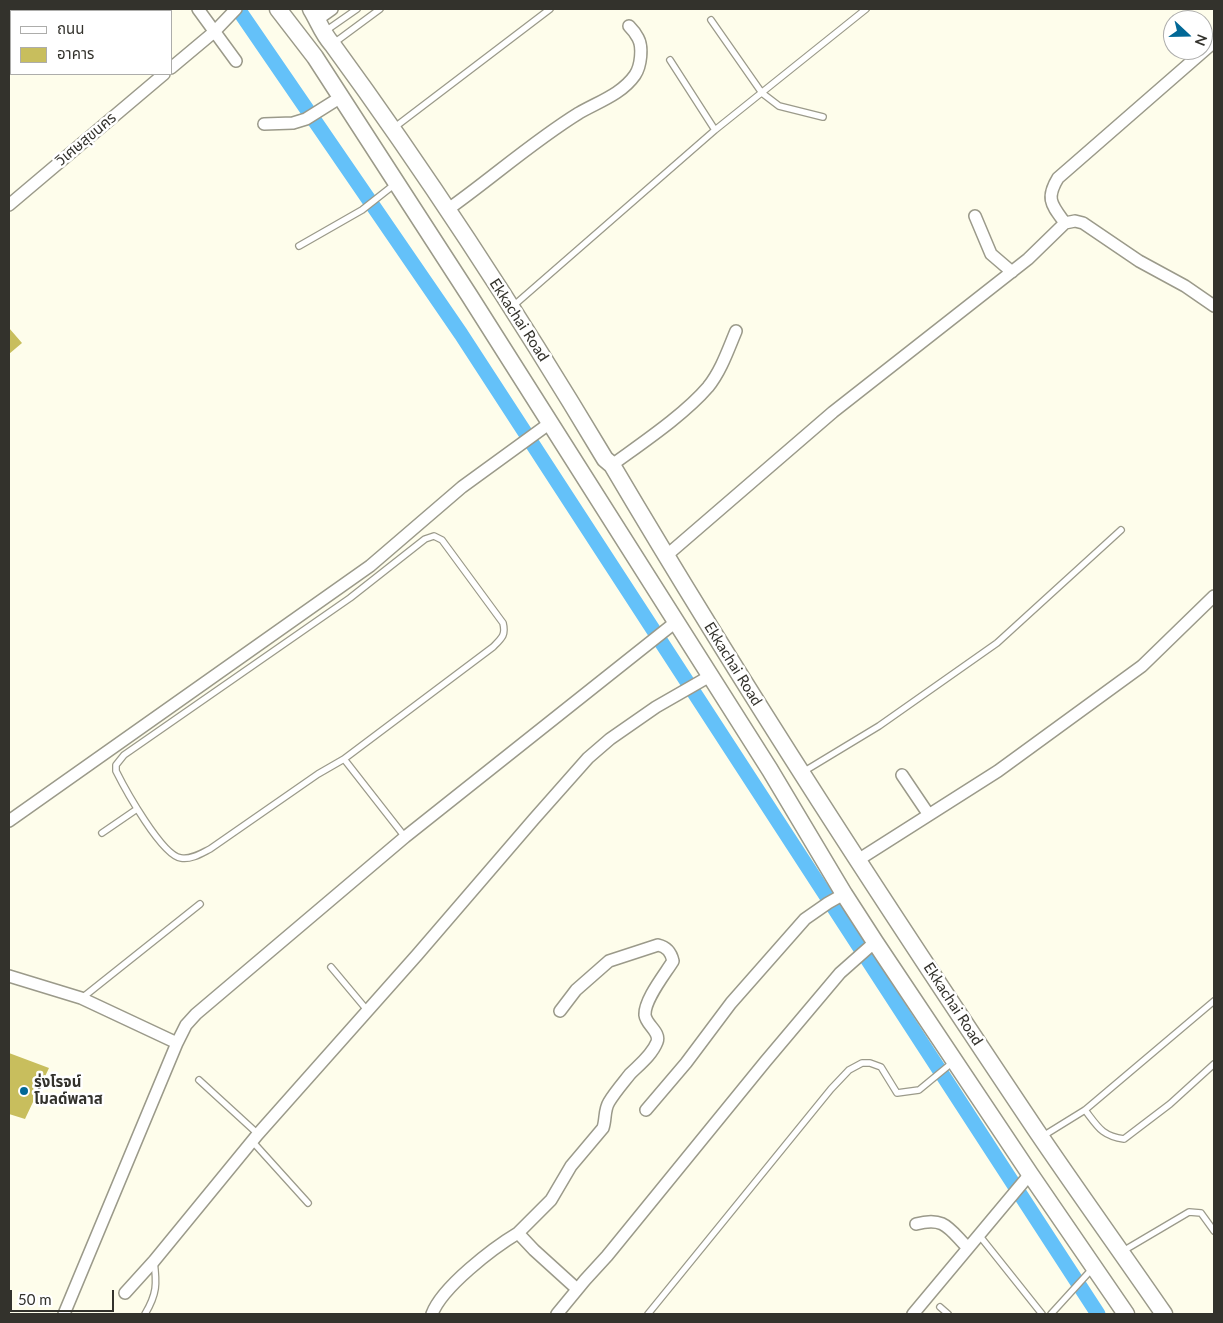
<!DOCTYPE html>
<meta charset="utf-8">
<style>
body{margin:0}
#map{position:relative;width:1223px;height:1323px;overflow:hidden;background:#fefdeb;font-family:Lato,"Noto Sans Thai",sans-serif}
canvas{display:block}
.frame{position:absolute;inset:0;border:10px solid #33322c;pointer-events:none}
.legend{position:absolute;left:10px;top:10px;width:162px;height:65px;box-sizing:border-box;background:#fff;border:1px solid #adadab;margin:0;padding:6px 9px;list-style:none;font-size:15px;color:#33322c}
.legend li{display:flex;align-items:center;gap:10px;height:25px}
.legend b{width:25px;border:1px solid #adadab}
.north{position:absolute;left:1163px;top:10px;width:50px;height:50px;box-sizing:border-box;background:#fff;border:1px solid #adadab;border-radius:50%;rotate:111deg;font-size:14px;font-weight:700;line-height:20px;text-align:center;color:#33322c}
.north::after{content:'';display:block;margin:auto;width:18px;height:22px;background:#026896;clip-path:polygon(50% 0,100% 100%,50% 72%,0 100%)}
.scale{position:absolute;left:10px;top:1290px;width:104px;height:22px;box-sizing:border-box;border:2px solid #33322c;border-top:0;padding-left:6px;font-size:15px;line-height:18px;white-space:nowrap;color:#33322c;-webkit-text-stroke:4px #fff;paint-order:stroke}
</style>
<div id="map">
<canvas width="1223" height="1323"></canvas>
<div class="frame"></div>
<ul class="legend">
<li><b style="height:6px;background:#fff"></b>ถนน</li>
<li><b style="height:14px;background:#c8be5d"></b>อาคาร</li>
</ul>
<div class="north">N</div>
<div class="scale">50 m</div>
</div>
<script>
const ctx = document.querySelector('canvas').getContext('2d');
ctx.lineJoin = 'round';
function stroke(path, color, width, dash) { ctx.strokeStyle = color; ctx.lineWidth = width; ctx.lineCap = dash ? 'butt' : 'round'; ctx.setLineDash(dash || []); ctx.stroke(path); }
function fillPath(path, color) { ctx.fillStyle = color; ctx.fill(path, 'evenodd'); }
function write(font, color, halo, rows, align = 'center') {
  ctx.font = font + ' Lato,"Noto Sans Thai",sans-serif'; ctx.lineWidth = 5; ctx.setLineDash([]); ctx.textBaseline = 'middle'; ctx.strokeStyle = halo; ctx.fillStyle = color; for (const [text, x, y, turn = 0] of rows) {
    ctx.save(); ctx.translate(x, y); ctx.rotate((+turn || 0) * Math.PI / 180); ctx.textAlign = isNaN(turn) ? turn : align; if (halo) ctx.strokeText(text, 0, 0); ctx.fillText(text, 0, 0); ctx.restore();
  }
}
stroke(new Path2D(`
 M238,9L461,334L1098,1314`), '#64c1f9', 15);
fillPath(new Path2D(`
 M9,328L22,343L9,354Z
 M9,1053L49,1068L25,1119L9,1114Z`), '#c8be5d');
const service = new Path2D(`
 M711,20L762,93L779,106L823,117
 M324,32L357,9
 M334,43L380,9
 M670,60L715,130
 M395,127L550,9
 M299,246L362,210L395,184
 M512,307L715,130L866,9
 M344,759L493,647C502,638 506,635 503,623L442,540L434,536L425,539L350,598L124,755L116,765V771C125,789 162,856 181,858C191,860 202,853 210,849L318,774L344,759L405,837
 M803,772L879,726L997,643L1121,530
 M102,833L137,809
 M331,967L367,1010
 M82,998L200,904
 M199,1080L258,1134
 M1085,1110C1098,1127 1102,1136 1124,1139L1170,1104L1214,1064
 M1043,1136L1085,1110L1214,1001
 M252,1141L308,1203
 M979,1235L1042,1314
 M1123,1251L1189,1212L1201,1213L1214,1231
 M940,1307L948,1314
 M145,1314C157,1294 157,1284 154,1261
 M648,1314L831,1089L849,1070L862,1063H870L881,1067L897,1093L919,1090L953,1062
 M1051,1314L1092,1269`);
const minor = new Path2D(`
 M198,9L236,61
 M318,19L332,9
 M171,68L214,32L236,9
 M264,124L293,123L306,119L341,97
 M9,205L164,74
 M447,210C491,179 532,142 579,113C598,102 622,94 635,75C641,66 643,47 638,38C636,34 632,29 629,26
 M975,216L991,254L1012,272
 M1065,223C1052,205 1045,199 1058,178L1214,42
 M612,465C642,443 684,415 708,387C721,371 728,350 736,331
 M666,556L833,412L1028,259L1065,223L1075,221L1083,223L1139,261L1185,286L1214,306
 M902,775L929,815
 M9,821L370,566L462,487L550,423
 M858,860L998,771L1142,666L1214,596
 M9,976L81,998L177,1043
 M560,1011L576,990L609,961L658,945C667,947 671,952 673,961C665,974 644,1000 645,1015C646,1025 661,1032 657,1042C652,1055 639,1065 630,1074C623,1083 615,1092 609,1102C604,1110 606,1119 603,1128L571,1166L551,1200L518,1233L534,1250L577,1289
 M646,1110L686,1063L731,1003L805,919L828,903L844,894
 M916,1224C945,1216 949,1229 968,1248
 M125,1293L154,1261L258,1134L417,955L534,819L588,758L610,739L656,707L710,676
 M64,1314L177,1043L186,1025L196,1014L405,837L677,621
 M432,1314C442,1287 493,1248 518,1233
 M557,1314L585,1280L607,1256L765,1062L840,973L875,942
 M913,1314L1030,1174`);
const primary = new Path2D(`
 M278,9L315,57L469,295L770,770L844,894L875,942L1030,1174L1126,1314
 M311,9C319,22 322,33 332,44C430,178 520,317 605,459L612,465C746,692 890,912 1036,1130C1078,1192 1122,1253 1164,1314`);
stroke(service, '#9b9a8a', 8);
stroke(minor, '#9b9a8a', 14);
stroke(primary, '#9b9a8a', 19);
stroke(service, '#fff', 5.5);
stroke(minor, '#fff', 11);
stroke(primary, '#fff', 16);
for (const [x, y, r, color] of [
 [24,1091,5,"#026896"]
]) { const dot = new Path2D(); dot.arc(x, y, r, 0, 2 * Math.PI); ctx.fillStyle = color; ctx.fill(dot); stroke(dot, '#fff', 2); }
write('15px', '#33322c', '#fff', [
 ["วิเศษสุขนคร",86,139,-40],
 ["Ekkachai Road",519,320,57],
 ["Ekkachai Road",733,664,58],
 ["Ekkachai Road",953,1004,57]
]);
write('bold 15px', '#33322c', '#fff', [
 ["รุ่งโรจน์",34,1082],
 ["โมลด์พลาส",34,1099]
], 'left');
</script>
